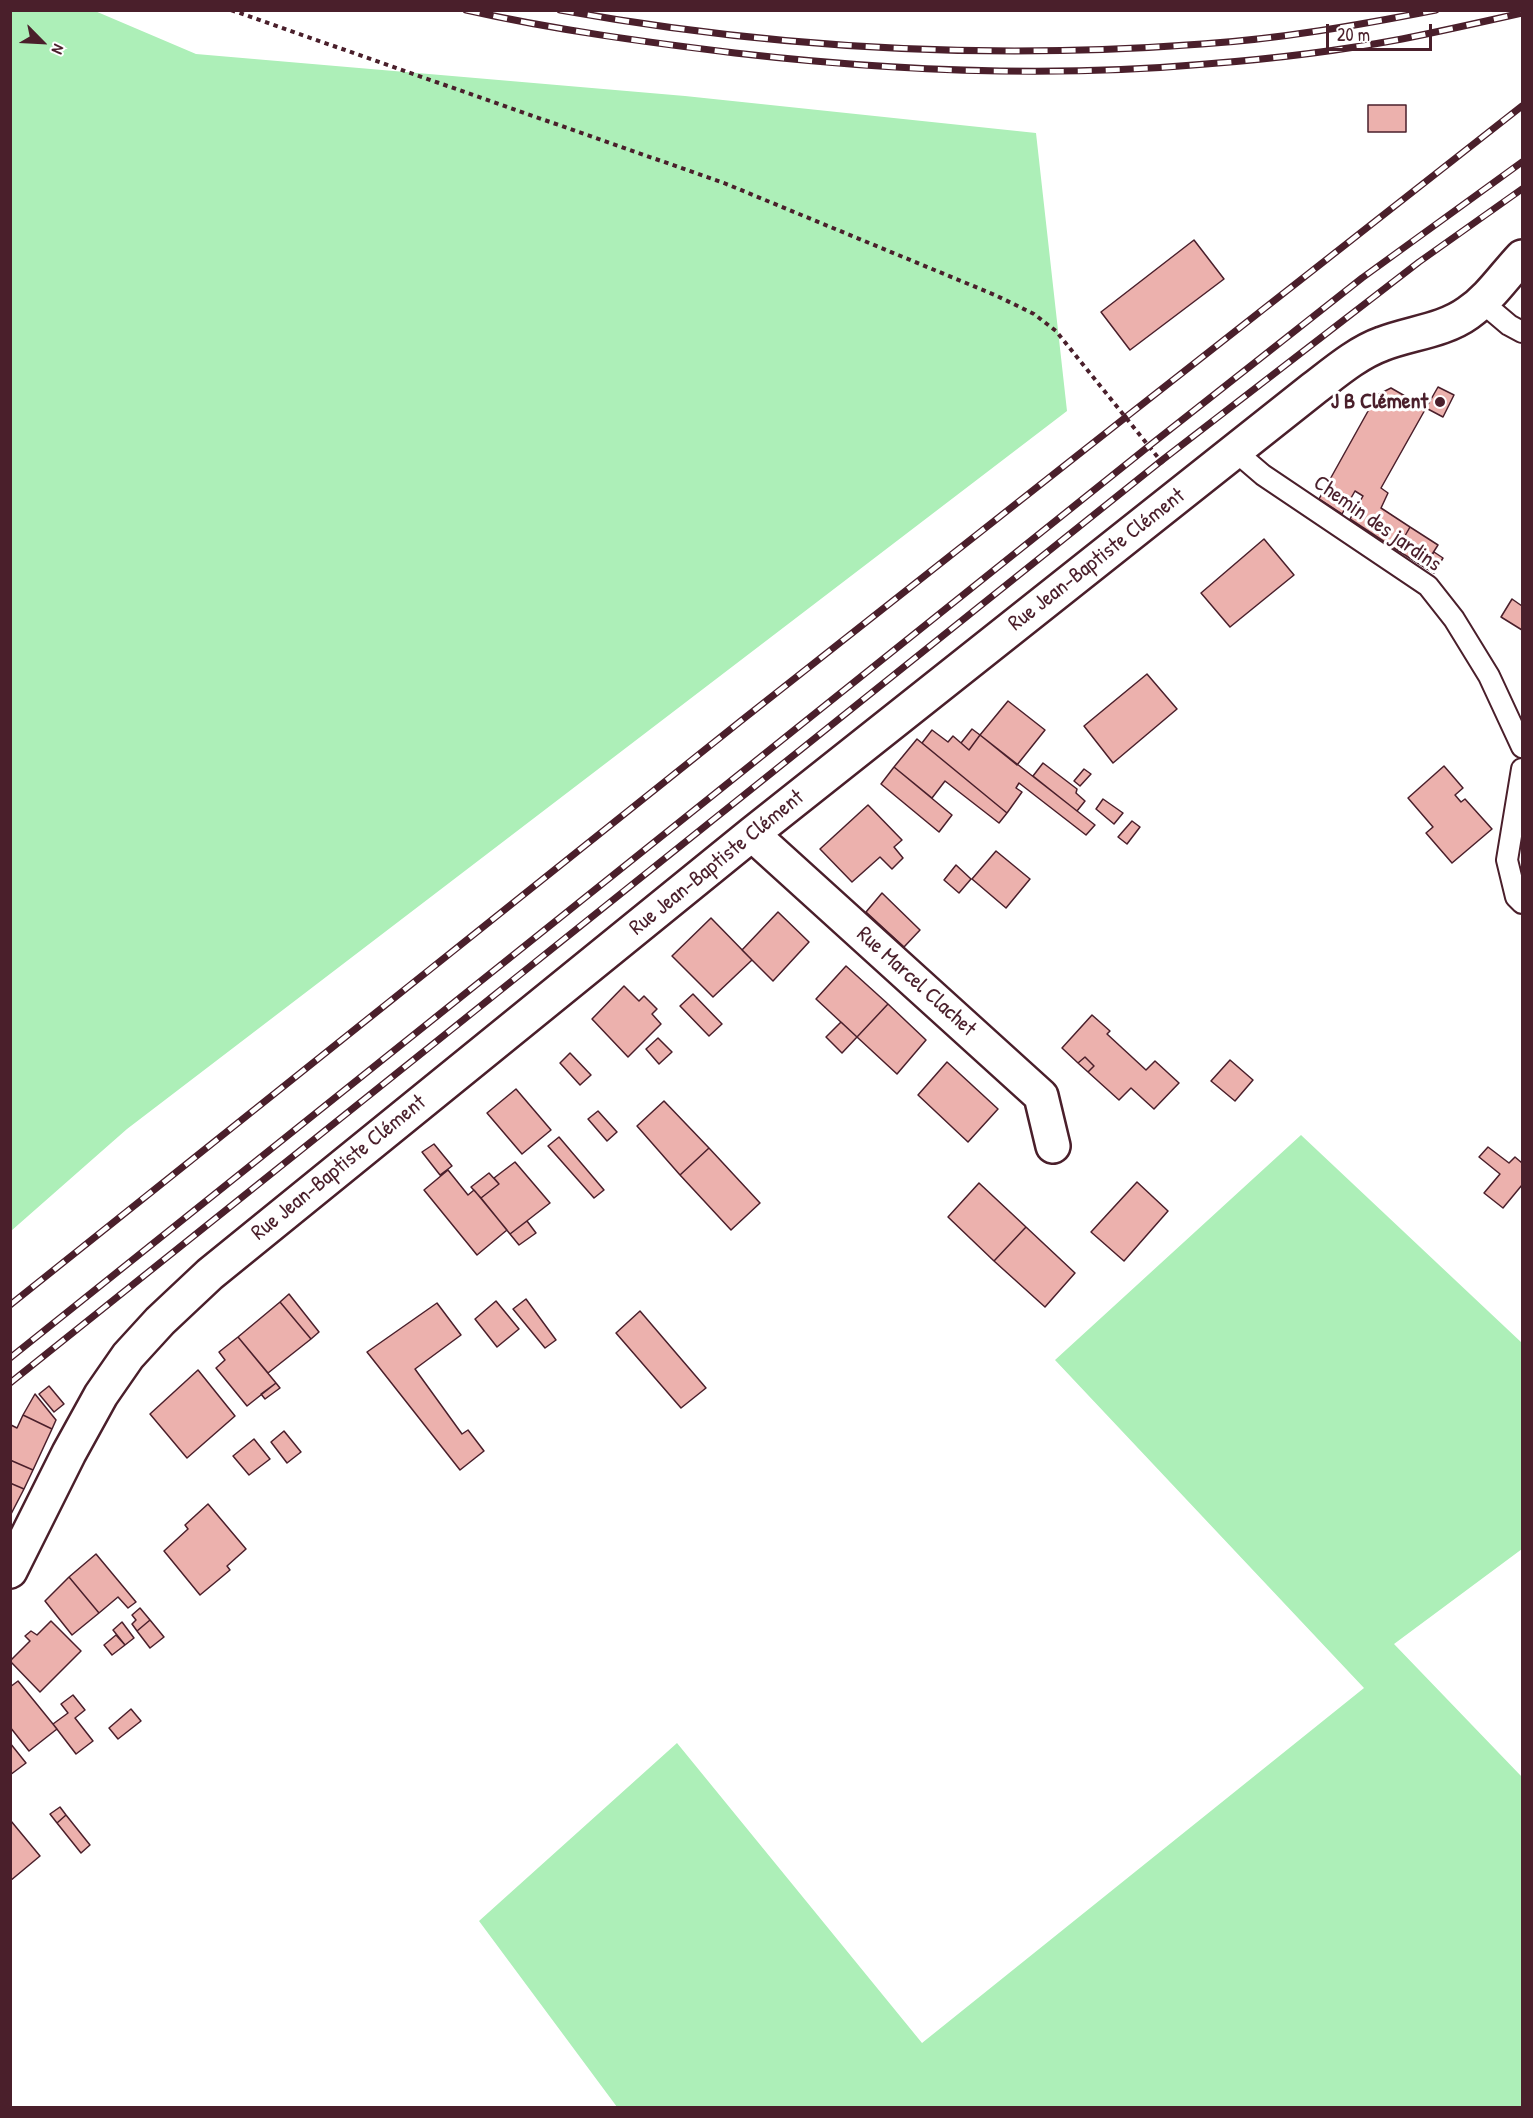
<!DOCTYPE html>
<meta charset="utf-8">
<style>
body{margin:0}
#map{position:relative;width:1533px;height:2118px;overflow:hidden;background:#fff;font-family:"Patrick Hand",sans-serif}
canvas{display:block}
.frame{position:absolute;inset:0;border:12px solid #4a1f2b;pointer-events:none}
.north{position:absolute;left:12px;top:12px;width:60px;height:60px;-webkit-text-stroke:4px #fff;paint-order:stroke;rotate:114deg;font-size:16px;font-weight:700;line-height:24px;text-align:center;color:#4a1f2b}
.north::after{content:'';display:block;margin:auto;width:21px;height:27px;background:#4a1f2b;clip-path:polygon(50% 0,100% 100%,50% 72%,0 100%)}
.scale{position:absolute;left:1326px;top:24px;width:106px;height:27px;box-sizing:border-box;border:3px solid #4a1f2b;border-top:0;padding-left:8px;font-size:18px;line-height:21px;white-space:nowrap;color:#4a1f2b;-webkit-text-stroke:4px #fff;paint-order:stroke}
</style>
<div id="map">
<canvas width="1533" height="2118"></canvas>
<div class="frame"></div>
<div class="north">N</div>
<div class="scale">20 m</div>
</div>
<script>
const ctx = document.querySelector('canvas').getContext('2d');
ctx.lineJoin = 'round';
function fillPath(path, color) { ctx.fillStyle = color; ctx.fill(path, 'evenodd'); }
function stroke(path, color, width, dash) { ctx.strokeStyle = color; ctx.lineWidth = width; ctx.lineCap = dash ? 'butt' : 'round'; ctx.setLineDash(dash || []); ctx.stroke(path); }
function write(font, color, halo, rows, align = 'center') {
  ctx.font = font + ' "Patrick Hand",sans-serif'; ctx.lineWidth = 6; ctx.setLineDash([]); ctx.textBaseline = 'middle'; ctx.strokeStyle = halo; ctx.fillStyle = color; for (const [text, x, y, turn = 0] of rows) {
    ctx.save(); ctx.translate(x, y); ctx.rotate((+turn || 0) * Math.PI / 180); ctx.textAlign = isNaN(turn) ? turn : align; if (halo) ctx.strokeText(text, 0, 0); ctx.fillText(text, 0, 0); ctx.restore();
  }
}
fillPath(new Path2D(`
 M11,10L95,11L196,54L685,96L1036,133L1067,411L127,1129L11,1231Z
 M1301,1135L1522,1343V1549L1394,1644L1522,1777V2107H617L479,1921L677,1743L922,2043L1364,1688L1055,1360Z`), '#adefb8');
const building = new Path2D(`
 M1368,105H1406V132H1368Z
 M1194,240L1224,279L1130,350L1101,312Z
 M1438,387L1454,395L1443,417L1426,408Z
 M1391,388L1426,408L1381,488L1388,493L1381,508L1410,527L1397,550L1350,519L1363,496L1355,491L1342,514L1319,499L1377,395Z
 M1410,527L1438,545L1424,567L1397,550Z
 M1264,539L1294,575L1230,627L1201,593Z
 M1434,552L1443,558L1434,573L1424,567Z
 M1512,599L1522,606V630L1501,617Z
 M1147,674L1177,709L1113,763L1084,726Z
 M1008,701L1045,730L1017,765L980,735Z
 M972,729L980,735L969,750L961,743Z
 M932,730L948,742L953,736L969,750L980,735L1095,825L1086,835L1019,783L1016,788L1022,792L1007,813L922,743Z
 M917,739L1007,813L999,823L945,781L932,798L894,767Z
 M1043,763L1077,789L1076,793L1085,801L1077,811L1033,776Z
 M1444,766L1463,788L1455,795L1461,802L1465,799L1492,829L1452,863L1426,833L1433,827L1408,798Z
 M894,767L952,815L939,832L881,784Z
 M1084,769L1091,774L1080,786L1074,781Z
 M1103,799L1123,813L1114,824L1096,809Z
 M868,805L902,840L894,847L903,858L892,869L880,857L852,882L820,849Z
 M1132,821L1140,827L1127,844L1118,837Z
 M996,851L1030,879L1006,908L972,879Z
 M956,865L971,879L959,893L944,880Z
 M882,893L920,930L904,947L866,912Z
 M778,912L809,942L773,981L742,950Z
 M711,918L752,960L713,997L672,956Z
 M846,966L888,1004L857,1037L816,999Z
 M624,986L639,1001L644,996L657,1009L652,1014L661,1024L628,1057L592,1019Z
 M693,994L722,1024L709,1036L680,1006Z
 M888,1004L926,1040L897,1074L857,1037Z
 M1092,1015L1110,1031L1107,1034L1146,1070L1155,1061L1179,1083L1154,1109L1131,1088L1119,1100L1088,1072L1094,1066L1085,1057L1078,1063L1062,1048Z
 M841,1022L857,1037L842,1053L826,1037Z
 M658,1038L672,1052L659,1064L646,1049Z
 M570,1053L591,1075L580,1085L560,1063Z
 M1085,1057L1094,1066L1088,1072L1078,1063Z
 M1230,1060L1253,1080L1235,1101L1211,1081Z
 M947,1062L998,1109L968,1142L918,1095Z
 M516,1089L551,1130L522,1154L487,1113Z
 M664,1101L709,1148L680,1175L637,1126Z
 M598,1111L617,1132L607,1141L588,1119Z
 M559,1137L604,1190L594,1198L548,1146Z
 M434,1144L452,1166L440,1175L422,1152Z
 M1488,1147L1509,1163L1515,1157L1522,1163V1185L1503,1208L1484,1193L1500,1174L1479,1157Z
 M709,1148L760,1203L731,1230L680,1175Z
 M515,1162L550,1203L510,1234L481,1198L499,1184L494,1178Z
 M448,1170L468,1195L474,1190L507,1230L477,1255L424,1190Z
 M489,1173L499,1184L481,1198L471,1187Z
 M1137,1182L1168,1211L1124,1261L1091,1232Z
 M979,1183L1026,1227L994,1261L948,1217Z
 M527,1221L536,1233L519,1245L510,1234Z
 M1026,1227L1075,1273L1045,1307L994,1261Z
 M289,1294L319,1332L311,1339L280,1302Z
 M526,1299L556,1340L545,1348L513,1309Z
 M496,1301L519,1329L497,1347L475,1319Z
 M280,1302L311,1339L268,1373L238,1337Z
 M437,1303L461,1335L415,1369L462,1434L468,1430L484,1451L460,1470L367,1352Z
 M640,1311L706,1388L681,1408L616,1333Z
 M238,1337L276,1383L247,1406L216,1368L225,1360L219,1352Z
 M198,1370L235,1416L187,1458L150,1414Z
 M276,1383L280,1388L265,1399L261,1394Z
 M49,1386L64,1404L54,1412L39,1394Z
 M35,1394L56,1420L52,1429L23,1415Z
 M23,1415L52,1429L33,1470L10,1460V1427L11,1425L17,1428Z
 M284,1431L301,1452L287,1463L271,1442Z
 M254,1439L270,1459L249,1475L233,1456Z
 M10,1460L33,1470L24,1489L10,1483Z
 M10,1483L24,1489L10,1516Z
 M208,1504L246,1549L227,1566L230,1570L200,1595L164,1551L188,1529L185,1525Z
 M96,1554L136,1602L128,1608L118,1597L99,1613L69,1577Z
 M69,1577L99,1613L72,1635L45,1601Z
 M140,1608L150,1620L137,1631L132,1624L136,1620L132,1615Z
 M150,1620L164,1637L150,1648L137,1631Z
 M51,1621L81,1651L40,1692L10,1661L30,1641L25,1636L31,1631L37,1635Z
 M122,1622L134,1638L125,1645L113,1630Z
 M116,1635L125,1645L112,1655L104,1645Z
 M18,1681L57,1729L29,1751L10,1727V1687Z
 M73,1695L85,1710L75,1718L93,1741L76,1754L53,1724L68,1713L61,1704Z
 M131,1709L141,1721L118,1739L109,1728Z
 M10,1743L26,1763L10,1775Z
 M60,1807L66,1815L57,1823L50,1814Z
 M66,1815L90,1845L81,1853L57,1823Z
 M11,1821L40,1856L10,1881V1822Z`);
fillPath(building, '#ecb1ad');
stroke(building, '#4a1f2b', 1.5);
const service = new Path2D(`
 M1483,303L1509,325L1522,332
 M1235,451L1263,475L1428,586L1454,619L1489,676L1522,747
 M1522,769L1507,860L1516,897L1522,903`);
const minor = new Path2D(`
 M752,834L1041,1096L1053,1146
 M10,1571L69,1453L101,1395L128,1356L160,1321L210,1274L752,834L1313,389C1334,373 1357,353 1382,344C1410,333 1443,331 1468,313C1490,298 1504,276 1522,257`);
stroke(service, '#4a1f2b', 24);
stroke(minor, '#4a1f2b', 38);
stroke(new Path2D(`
 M231,10L724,183L995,295L1034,314L1056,331L1164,465`), '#4a1f2b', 4, [4.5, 4.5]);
stroke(service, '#fff', 20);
stroke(minor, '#fff', 33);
const rail = new Path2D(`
 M466,10C555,30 645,42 735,53C892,71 1048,78 1206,64C1271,59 1338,51 1402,39C1442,31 1482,22 1522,13
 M560,10C771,48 988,60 1202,44C1280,39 1359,25 1436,10
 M10,1305L742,720L1126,417L1522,106
 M10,1358L1149,446L1362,278L1522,162
 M10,1383L1161,461L1419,262L1522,189`);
stroke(rail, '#4a1f2b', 7);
stroke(rail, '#fff', 4.5, [14]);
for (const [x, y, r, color] of [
 [1440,402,6,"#4a1f2b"]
]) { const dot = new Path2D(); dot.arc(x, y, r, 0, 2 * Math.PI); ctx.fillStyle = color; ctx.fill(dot); stroke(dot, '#fff', 2); }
write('bold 22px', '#4a1f2b', '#fff', [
 ["J B Clément",1428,402]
], 'right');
write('22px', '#4a1f2b', '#fff', [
 ["Chemin des jardins",1377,524,35],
 ["Rue Jean-Baptiste Clément",1097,560,-38],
 ["Rue Jean-Baptiste Clément",717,863,-39],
 ["Rue Marcel Clachet",916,982,42],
 ["Rue Jean-Baptiste Clément",339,1168,-39]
]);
</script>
